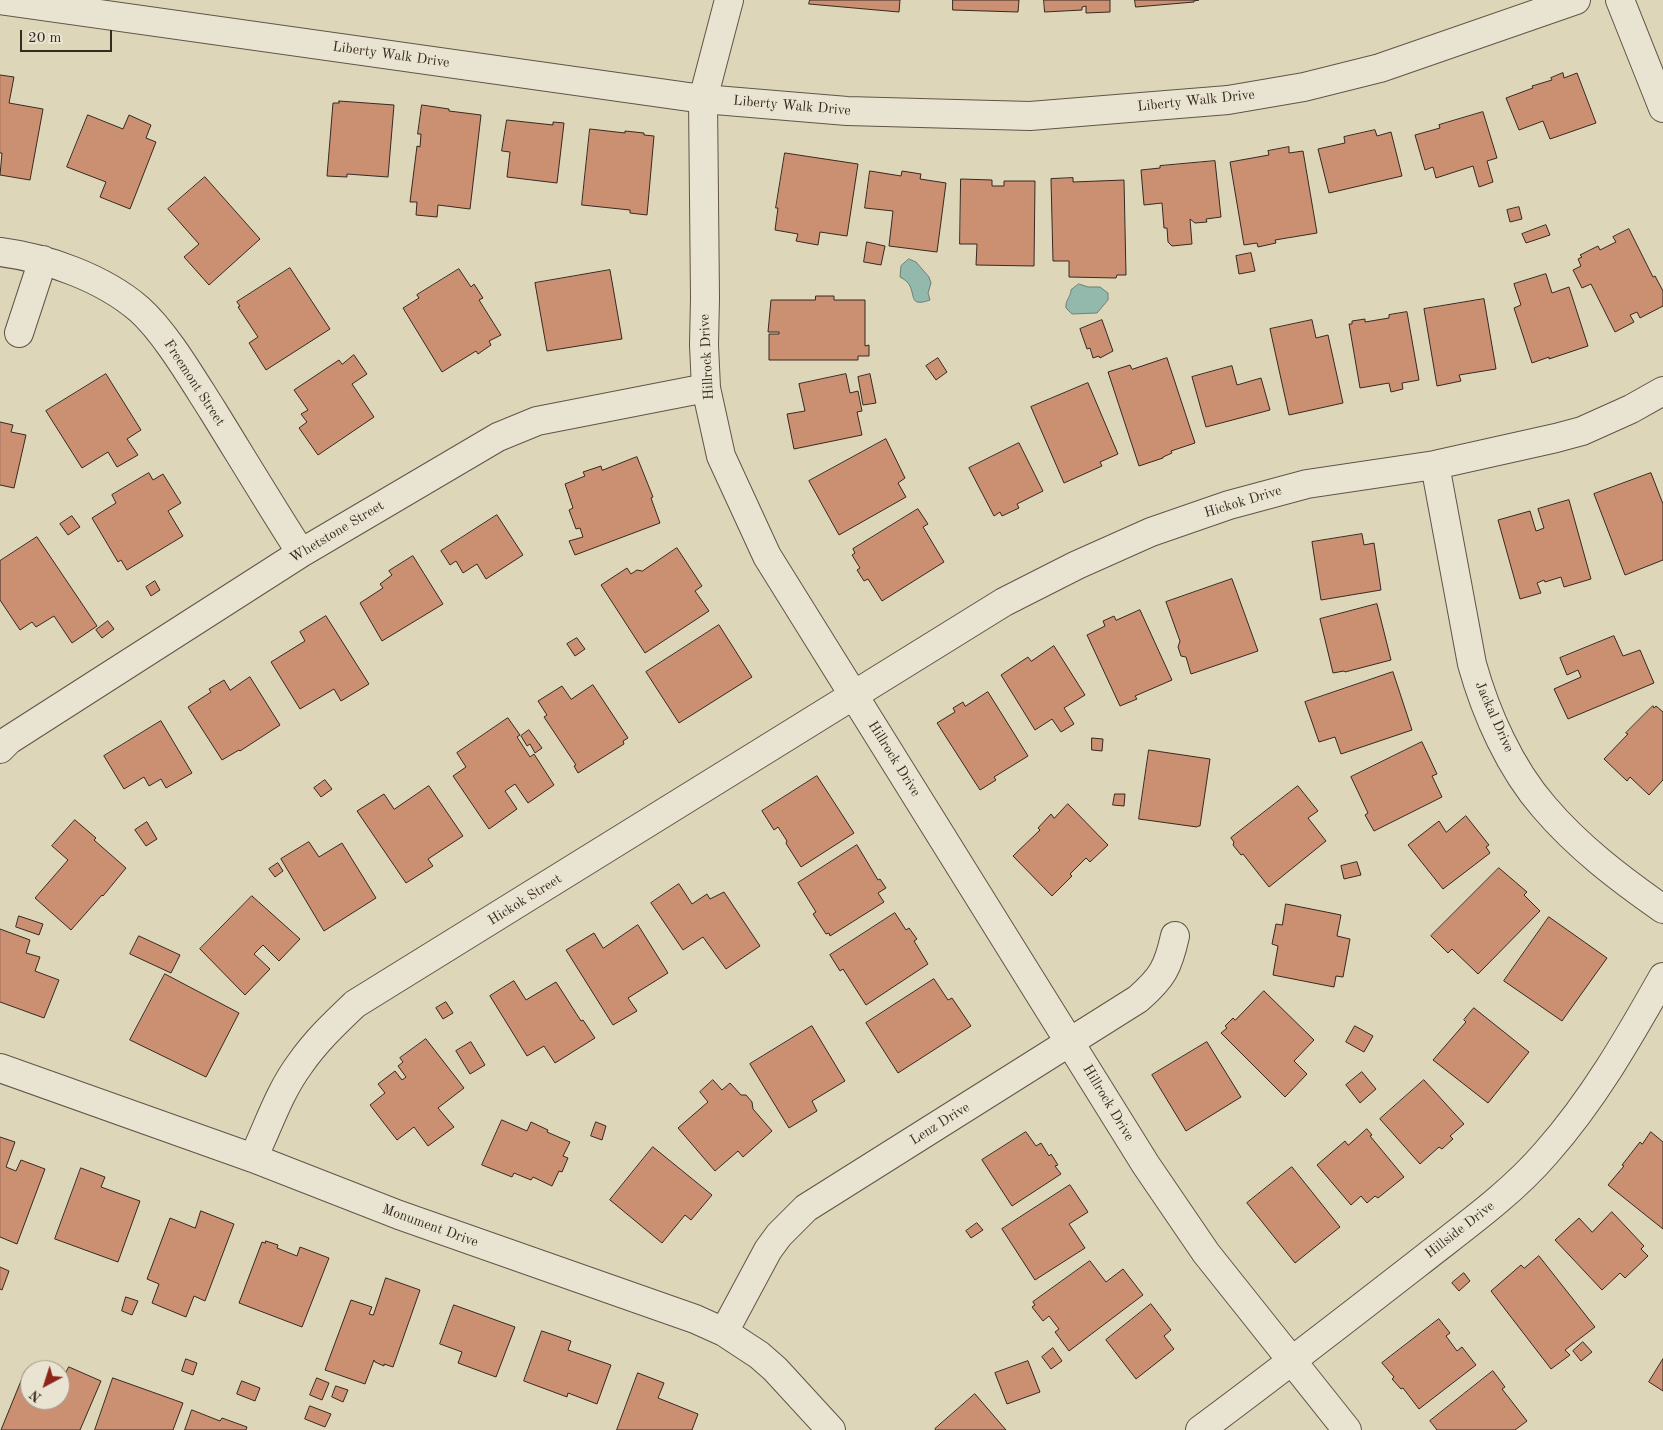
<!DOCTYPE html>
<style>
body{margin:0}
#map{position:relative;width:1663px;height:1430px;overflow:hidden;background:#ddd6b9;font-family:"Old Standard TT",serif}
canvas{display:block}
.north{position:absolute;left:20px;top:1360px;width:50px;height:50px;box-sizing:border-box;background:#e9e4d2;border:1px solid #a2998b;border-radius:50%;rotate:220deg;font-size:14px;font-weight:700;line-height:20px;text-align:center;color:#382920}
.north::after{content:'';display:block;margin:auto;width:18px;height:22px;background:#8f2418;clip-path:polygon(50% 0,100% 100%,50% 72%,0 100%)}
.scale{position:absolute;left:20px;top:30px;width:92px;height:22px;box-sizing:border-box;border:2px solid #382920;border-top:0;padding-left:6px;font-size:15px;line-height:18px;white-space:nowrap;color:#382920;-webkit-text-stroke:4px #e9e4d2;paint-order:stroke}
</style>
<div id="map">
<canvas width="1663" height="1430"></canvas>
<div class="north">N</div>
<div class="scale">20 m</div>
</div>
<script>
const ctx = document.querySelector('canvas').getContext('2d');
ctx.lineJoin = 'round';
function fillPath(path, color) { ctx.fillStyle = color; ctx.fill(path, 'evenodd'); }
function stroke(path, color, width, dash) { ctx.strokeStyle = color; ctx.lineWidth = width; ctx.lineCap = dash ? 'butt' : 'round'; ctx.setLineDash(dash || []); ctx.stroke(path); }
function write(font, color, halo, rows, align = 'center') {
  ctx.font = font + ' "Old Standard TT",serif'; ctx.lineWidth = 4; ctx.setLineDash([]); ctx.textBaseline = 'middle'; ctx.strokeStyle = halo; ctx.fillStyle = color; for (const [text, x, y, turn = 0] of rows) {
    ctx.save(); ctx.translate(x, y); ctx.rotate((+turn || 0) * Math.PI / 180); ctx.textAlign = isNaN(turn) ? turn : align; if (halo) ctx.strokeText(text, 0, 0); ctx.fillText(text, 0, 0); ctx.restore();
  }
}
const water = new Path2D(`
 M909,259L916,262L929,277L931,283L928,293L930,300C910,307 915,297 910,286C908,282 904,279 900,277L901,266Z
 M1079,284L1088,287H1100L1108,293V300L1097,313L1072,314L1066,308C1065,300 1071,297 1071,290Z`);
fillPath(water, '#93b9ad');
stroke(water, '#6f7f75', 1);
const building = new Path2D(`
 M810,0H900L899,12L809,4Z
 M953,0H1019L1018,12L953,10Z
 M1044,0H1110V12L1086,13V6L1082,7V10L1045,12Z
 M1135,0H1199L1194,1V2L1136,7Z
 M1563,73L1564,78L1577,73L1596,123L1550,139L1543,121L1519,130L1506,98L1533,88L1532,86L1552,80L1551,78Z
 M0,75L14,77L9,103L43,109L30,180L0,175L2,153H0Z
 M339,101L394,105L388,177L347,174V177L327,176L333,103H339Z
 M422,105L449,109V111L481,115L470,209L438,205L437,217L416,215L417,202H410L417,146L420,147L421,134H418Z
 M1483,112L1497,158L1487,161L1493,182L1479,187L1473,166L1436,178L1433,167L1425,170L1415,135L1440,128L1439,125Z
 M88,115L123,129L129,115L151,125L146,138L156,142L130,209L100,197L106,182L67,167Z
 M507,120L553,125V122L564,123L557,183L507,177L510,152L502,151Z
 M590,129L625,133V131L644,133V135L654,136L647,215L630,213V210L582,205Z
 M1375,130L1377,136L1391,132L1402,176L1329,193L1318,149L1345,143L1344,137Z
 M1289,147V153L1303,151L1317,233L1275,240L1276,243L1258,247L1257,243L1244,245L1230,162L1269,155L1268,151Z
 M785,153L858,164L847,236L820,232L818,245L796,241L798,234L775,230L778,208H776Z
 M1215,161L1221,217L1206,219L1207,222L1195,223L1190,219L1192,244L1172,246L1168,242L1167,228H1164L1162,203L1144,205L1141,170L1160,168V166Z
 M870,171L901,176L902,171L921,174L920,179L946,183L937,252L889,246L893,211L865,208Z
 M205,177L260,239L209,285L184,257L199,244L168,209Z
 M1073,178V182L1124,180L1126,275H1117L1116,278L1069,277V261H1053L1051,179Z
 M961,179L992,180V186H1004V181H1035L1034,266L976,265L977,244H960Z
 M1519,207L1522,219L1510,222L1507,210Z
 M1546,225L1550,235L1526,243L1522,234Z
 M1629,229L1653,277L1655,276L1663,291V306L1640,318L1637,312L1630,315L1634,322L1615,332L1591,284L1582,288L1573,270L1581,266L1578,259L1582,257L1580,255L1598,246L1600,250L1616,242L1613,237Z
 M867,242L885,246L881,265L864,262Z
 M1251,253L1255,271L1239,274L1236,256Z
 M290,268L330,329L266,370L249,343L258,337L238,307L240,306L237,302Z
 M459,269L471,287L474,284L483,298L479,300L501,335L489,341L491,345L478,354L476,351L442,372L403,308L419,298L417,295Z
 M610,270L622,339L547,351L535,283Z
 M1546,274L1552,293L1569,287L1588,346L1549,359V357L1532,363L1514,308L1521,305L1514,284Z
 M816,296H834V300H865V346L869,345V356H858V360H769V334H779V332H768L771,300H815Z
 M1484,299L1496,369L1459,375L1461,381L1437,386L1424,309Z
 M1407,312L1419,380L1402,383L1403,389L1391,392L1389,383L1360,388L1349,324H1352V321L1365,319V322L1389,318V315Z
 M1102,320L1113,351L1100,358L1099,356L1093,358L1090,348L1087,349L1080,329Z
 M1312,320L1316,338L1328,335L1343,403L1289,415L1270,329Z
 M354,355L367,374L352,384L374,417L318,455L299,428L307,422L301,414L308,410L294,390L339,360L342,364Z
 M938,358L947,372L936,380L926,366Z
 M1167,358L1195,443L1171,451L1172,453L1163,457V458L1139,466L1108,372L1130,365L1132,369Z
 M1232,366L1237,385L1261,378L1270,410L1206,427L1192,377Z
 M106,374L141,430L127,439L138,455L117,467L108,452L82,468L46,411Z
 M846,374L850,393L858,391L862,411L857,412L862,435L794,449L787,414L805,411L799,384Z
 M870,374L876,403L863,405L858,377Z
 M1088,383L1118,454L1100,462L1102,466L1064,483L1031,407Z
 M0,422L13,425L11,432L26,435L14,488L0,485Z
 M886,439L905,478L898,483L906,497L839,535L809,481Z
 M1019,443L1043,491L1017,504L1019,508L1002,516L1000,512L994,516L969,468Z
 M637,457L653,497L651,498L660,523L575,555L569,541L583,537L580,528L576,529L569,510L573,508L565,484L585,476L583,472L601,466L602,470Z
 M149,473L153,480L163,474L181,503L168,511L183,536L127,570L121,560L118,562L92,518L116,503L112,495Z
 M1651,473L1663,504V560L1625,575L1594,494Z
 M1569,500L1591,579L1564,587L1561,577L1545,582L1544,580L1537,583L1541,593L1520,599L1498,520L1530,511L1536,531L1539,530L1544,528L1538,509Z
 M918,509L928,524L923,527L944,562L882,601L868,579L864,581L857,570L860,568L852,555L855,553L853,549Z
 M497,515L523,555L486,579L477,564L463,573L456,561L450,565L441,551Z
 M72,516L80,527L68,535L60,524Z
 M1362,534L1364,545L1374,543L1381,590L1321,600L1312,542Z
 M37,537L97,626L72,643L54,616L36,627L32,622L20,630L0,600V561Z
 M677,548L702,586L695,591L709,611L645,653L601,585L627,568L631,574L637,570L642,571Z
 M413,556L443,604L382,641L360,603L383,588L380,584L392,575L389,571Z
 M1232,579L1258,651L1191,674L1186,657L1181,656L1178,647L1180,641L1166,602Z
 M155,581L160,590L151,596L146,587Z
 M1377,604L1391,660L1345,672L1344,671L1333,673L1320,619Z
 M1140,610L1172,680L1135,696L1137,699L1120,706L1087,635L1105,626L1103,621L1114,616L1116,620Z
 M326,616L369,684L341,701L334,689L300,709L271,662L305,641L300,632Z
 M108,621L114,629L102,638L96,630Z
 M719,625L752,677L679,723L646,672Z
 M1614,636L1623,656L1640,650L1654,683L1568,719L1554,689L1581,677L1578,670L1567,675L1560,658Z
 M577,638L585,649L575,656L567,644Z
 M1054,646L1085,695L1064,708L1074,724L1061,732L1052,719L1035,730L1001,675L1028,657L1031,661Z
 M1393,672L1412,730L1341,754L1335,737L1319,742L1305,702Z
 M250,677L280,725L240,751L239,750L222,760L188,707L211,692L209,689L224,680L230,690Z
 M593,685L628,738L623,741L624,744L578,773L574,766L576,765L544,717L547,715L538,701L562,686L571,699Z
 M988,692L1028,756L994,777L996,780L980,790L937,723L955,712L953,708L963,702L965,706Z
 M1653,706L1654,708L1656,706L1663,712V780L1649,795L1630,777L1627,781L1604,759L1628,734L1626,733Z
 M508,718L520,735L517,737L530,757L534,754L554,785L528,803L515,784L505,791L517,809L489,829L453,776L466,767L457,753Z
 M161,721L192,773L166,788L161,779L149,786L144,777L124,789L104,756Z
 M529,730L542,748L535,753L530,744L527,746L521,736Z
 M1092,738L1103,739L1102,751L1092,750Z
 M1422,742L1437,774L1432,776L1442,797L1374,831L1365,815L1368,813L1351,777Z
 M1149,750L1210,759L1200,826H1198L1197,827L1139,819Z
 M817,776L854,833L801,867L787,845L786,843L787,841L778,827L774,830L762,811Z
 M325,780L332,789L321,797L314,788Z
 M429,786L463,836L428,859L433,866L406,883L357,811L384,794L394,809Z
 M1298,786L1318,811L1308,818L1326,841L1269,887L1243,854L1241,855L1233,845L1234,842L1231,838Z
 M1115,794H1125L1124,806L1113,805Z
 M1068,804L1108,845L1090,862L1086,858L1070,874L1072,876L1052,896L1013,856L1040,830L1038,828L1051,814L1054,818Z
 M1466,816L1489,845L1486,847L1490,853L1443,889L1408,845L1439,821L1446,832Z
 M75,820L96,838L94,840L126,868L103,896L102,895L71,930L35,898L68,860L52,846Z
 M147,822L157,839L146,846L135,830Z
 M309,842L319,857L342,843L376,898L324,931L281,859Z
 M857,845L878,880L880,879L886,888L878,893L884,902L830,936L829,933L826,934L813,914L816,912L798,883Z
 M1357,862L1361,875L1344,879L1341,866Z
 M278,863L283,871L275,877L269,869Z
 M1499,868L1527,892L1524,895L1540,911L1478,974L1452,949L1448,953L1431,936Z
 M679,884L692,904L707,894L710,899L724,892L760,946L726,969L703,937L683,950L651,903Z
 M252,896L300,939L279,961L263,945L254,954L270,969L245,995L200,949Z
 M1286,904L1341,915L1337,936L1350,939L1343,977L1336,976L1334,987L1273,975L1278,946L1272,944L1276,924L1282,925Z
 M895,913L906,930L909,928L917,939L914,941L928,964L866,1005L843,969L840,971L830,955Z
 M19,916L43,924L39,935L16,927Z
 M1549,917L1607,958L1562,1021L1504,981Z
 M638,925L668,973L628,998L637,1011L613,1025L566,950L594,933L603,948Z
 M0,929L30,940L26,953L40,957L35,971L59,980L44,1018L0,1002Z
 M139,936L180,955L171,973L130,954Z
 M165,974L239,1013L206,1077L130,1040Z
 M934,979L948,1000L952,998L971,1026L898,1073L866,1023Z
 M514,981L526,1000L556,982L581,1021L583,1020L595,1038L555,1063L544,1046L527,1056L490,996Z
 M1264,991L1314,1040L1294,1061L1307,1074L1285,1097L1221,1033L1227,1028L1225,1026L1233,1018L1235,1020Z
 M446,1002L453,1013L443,1019L436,1008Z
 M1474,1008L1529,1052L1488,1103L1433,1060L1466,1022L1464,1020Z
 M812,1026L845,1081L812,1101L817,1111L789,1128L750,1064Z
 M1355,1026L1373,1036L1364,1052L1346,1042Z
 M426,1039L464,1088L438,1108L454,1127L428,1146L414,1127L397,1140L370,1105L385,1093L378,1084L395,1071L402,1080L406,1077L398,1066L403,1062L400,1058Z
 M471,1042L485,1065L470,1074L456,1051Z
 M1207,1042L1241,1097L1186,1131L1152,1075Z
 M1362,1072L1376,1089L1360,1103L1346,1085Z
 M713,1080L722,1090L730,1083L741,1095H746L752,1102L753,1109L772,1131L743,1157L738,1151L715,1171L678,1128L708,1102L700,1092Z
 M1424,1080L1464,1124L1450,1136L1453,1139L1442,1149L1439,1147L1420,1164L1380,1119Z
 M502,1120L527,1131L531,1122L548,1130L547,1132L570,1142L563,1156L568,1158L562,1172L559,1171L552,1186L533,1177L531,1180L514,1173L512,1177L482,1165Z
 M596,1122L606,1126L602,1140L591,1136Z
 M1367,1129L1372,1135L1370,1136L1404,1177L1378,1198L1375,1196L1367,1203L1361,1196L1351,1205L1317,1165L1345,1141L1348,1145Z
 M1026,1132L1036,1146L1041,1143L1049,1156L1051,1154L1058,1165L1055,1166L1061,1174L1012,1206L982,1160Z
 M1651,1132L1663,1142V1229L1608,1185L1624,1166L1622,1165L1640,1142L1642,1144Z
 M0,1137L15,1142L6,1167L16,1171L21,1160L45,1169L17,1244L0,1237Z
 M653,1147L712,1195L691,1220L685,1215L662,1243L610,1200Z
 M1292,1167L1340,1227L1295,1263L1247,1203Z
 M81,1168L105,1177L101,1187L140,1201L118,1262L55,1239Z
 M1070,1185L1088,1212L1069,1224L1085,1248L1035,1280L1002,1229Z
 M201,1211L234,1224L205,1301L194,1296L186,1317L152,1303L159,1284L147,1279L170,1218L195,1228Z
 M1612,1212L1644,1246L1641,1249L1648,1256L1625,1278L1620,1273L1602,1290L1555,1240L1579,1218L1592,1232Z
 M977,1223L983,1230L971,1238L966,1231Z
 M266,1241L278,1245L277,1248L297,1256L300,1247L329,1258L302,1327L239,1303L262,1242L265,1243Z
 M1539,1256L1595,1327L1565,1350L1570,1355L1551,1369L1491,1291L1521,1265L1524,1268Z
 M1090,1261L1106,1282L1123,1269L1143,1295L1069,1351L1055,1332L1059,1329L1049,1316L1043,1321L1032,1307L1035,1305L1033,1302Z
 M0,1267L9,1271L2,1290L0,1289Z
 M1464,1273L1470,1281L1459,1291L1452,1283Z
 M386,1278L420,1290L393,1367L384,1364V1366L375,1362L374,1360L365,1384L325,1370L351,1300L372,1307L369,1314L373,1315Z
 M126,1297L138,1301L132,1315L122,1311Z
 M1151,1304L1171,1330L1164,1336L1174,1349L1136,1379L1106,1340Z
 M454,1305L515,1327L496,1377L458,1363L462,1352L440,1344Z
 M1439,1319L1450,1333L1446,1336L1457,1351L1462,1347L1476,1365L1419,1409L1403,1388L1401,1389L1392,1379L1394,1377L1382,1363Z
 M542,1331L571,1341L568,1350L611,1365L597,1404L568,1393L567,1397L524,1381Z
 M1583,1342L1592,1352L1581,1361L1573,1351Z
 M1053,1348L1062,1361L1051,1369L1042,1357Z
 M186,1359L197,1363L193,1375L182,1371Z
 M1663,1359V1391L1649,1382Z
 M1028,1361L1040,1392L1007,1404L995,1373Z
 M69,1367L101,1381L80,1430H1L25,1371L30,1373V1400H60V1385Z
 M1493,1371L1505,1387L1502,1389L1527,1421L1515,1430H1437L1430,1421Z
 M638,1373L664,1383L658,1398L698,1414L692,1430H617Z
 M113,1378L183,1403L173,1430H95Z
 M317,1378L329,1383L322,1400L310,1395Z
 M242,1381L260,1388L255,1401L237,1394Z
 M336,1386L348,1390L343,1402L332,1397Z
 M975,1394L1006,1430H936L935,1429Z
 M310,1406L331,1414L325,1427L305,1419Z
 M192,1410L220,1421L222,1418L247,1427L246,1430H185Z`);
fillPath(building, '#cb8f72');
stroke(building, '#382920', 1);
const minor = new Path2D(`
 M729,0L703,99L705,298L704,345L706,388L721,456L767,556L1146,1165L1206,1253L1347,1430
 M1620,0L1663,108
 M0,252C47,258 103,278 139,309C166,333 193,380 213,411C242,458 271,506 301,553
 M19,333L43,260
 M1435,465L1472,664C1486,714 1510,768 1544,807C1578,847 1620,879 1663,909
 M0,749L9,740L301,553L498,437L537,421L706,388
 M0,1068L253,1158L399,1215L695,1319L724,1332L759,1355L775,1369L831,1430
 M253,1158C268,1127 279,1092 300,1064C316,1041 335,1023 355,1004L1004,602L1077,565L1151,532L1229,505L1307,484L1435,465L1556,438L1582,431L1631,409L1663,391
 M724,1332L768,1250L779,1235L806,1208L1138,999C1162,978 1168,968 1175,936
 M1200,1430C1273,1376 1345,1320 1417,1264C1461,1229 1509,1196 1546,1153C1593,1100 1628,1039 1663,977`);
const tertiary = new Path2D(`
 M0,0L703,99L847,111L1030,116L1228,100L1304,87L1380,68L1576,0`);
stroke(minor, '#615446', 30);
stroke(tertiary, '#615446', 30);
stroke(minor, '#e9e4d2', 28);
stroke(tertiary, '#e9e4d2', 28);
write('14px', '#382920', '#e9e4d2', [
 ["Liberty Walk Drive",391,55,8],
 ["Liberty Walk Drive",1196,101,-6],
 ["Liberty Walk Drive",792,106,5],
 ["Hillrock Drive",707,357,-93],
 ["Freemont Street",194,383,57],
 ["Hickok Drive",1243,502,-17],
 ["Whetstone Street",337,532,-31],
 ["Jackal Drive",1494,717,66],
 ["Hillrock Drive",894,759,58],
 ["Hickok Street",525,900,-32],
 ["Hillrock Drive",1108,1103,59],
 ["Lenz Drive",940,1124,-32],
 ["Monument Drive",430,1226,20],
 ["Hillside Drive",1460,1230,-38]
]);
</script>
